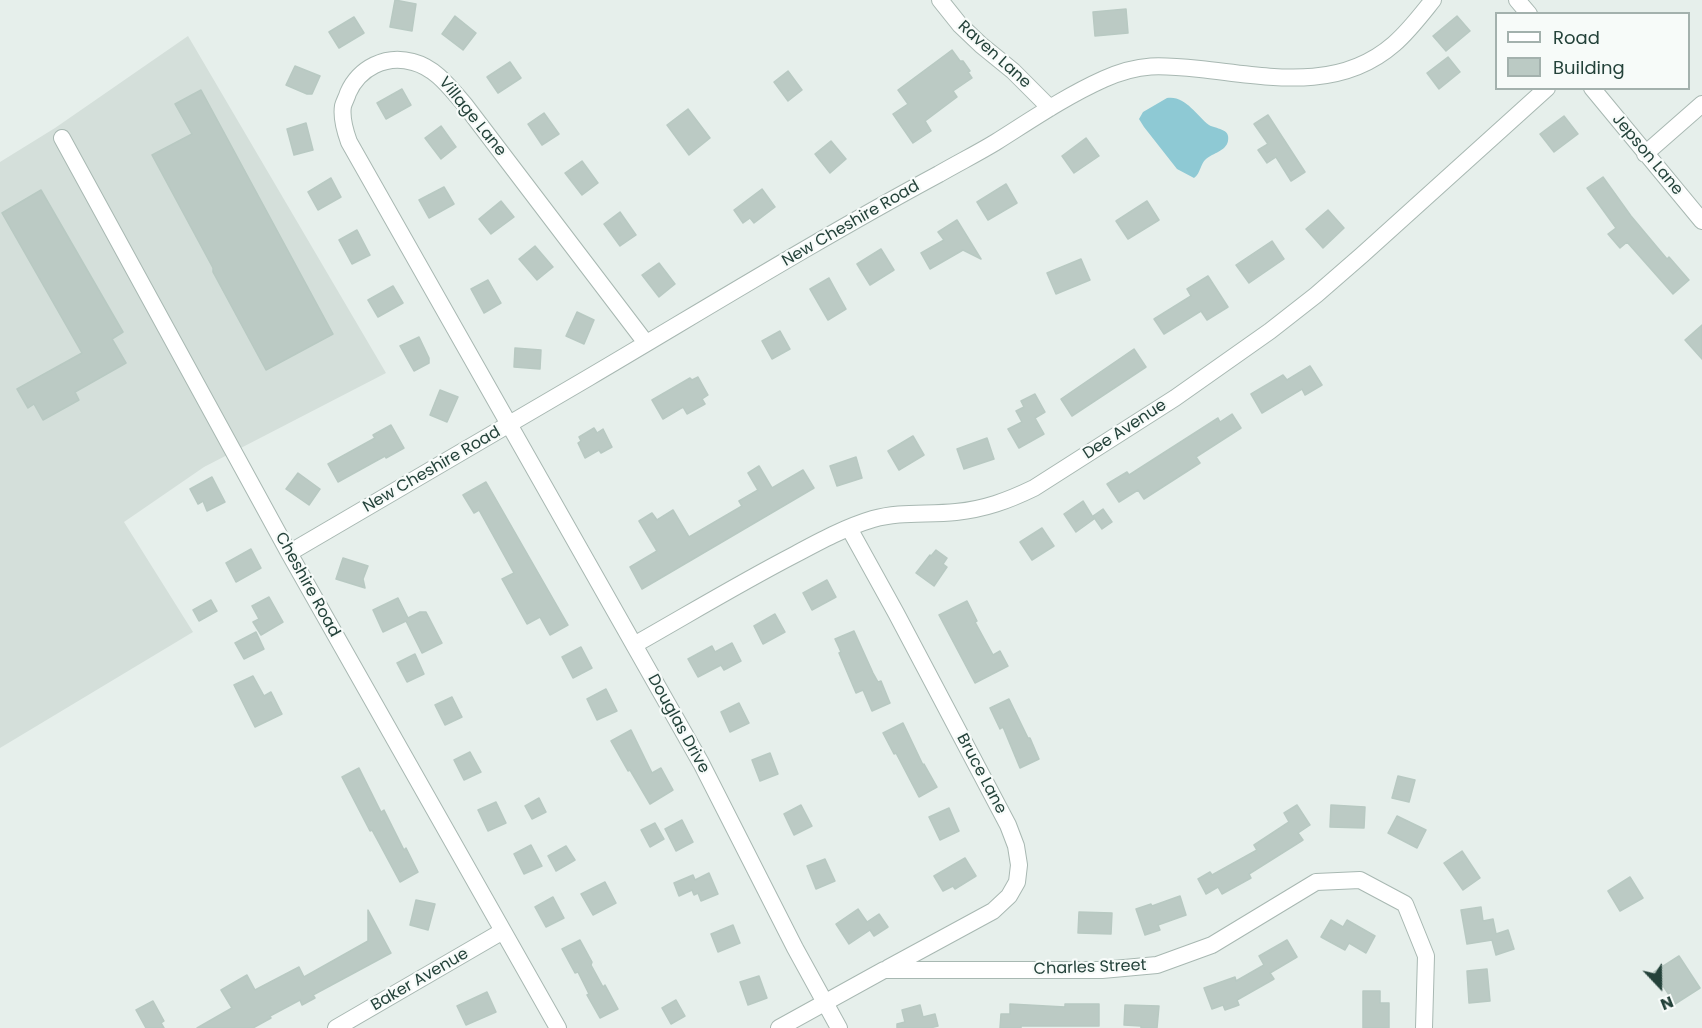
<!DOCTYPE html>
<style>
body{margin:0}
#map{position:relative;width:1702px;height:1028px;overflow:hidden;background:#e6efeb;font-family:Poppins,sans-serif}
canvas{display:block}
.legend{position:absolute;left:1495px;top:12px;width:195px;height:78px;box-sizing:border-box;background:#f7fbf9;border:2px solid #a3b1ad;margin:0;padding:8px 10px;list-style:none;font-size:18px;color:#24423a}
.legend li{display:flex;align-items:center;gap:12px;height:30px}
.legend b{width:30px;border:2px solid #a3b1ad}
.north{position:absolute;left:1630px;top:956px;width:60px;height:60px;-webkit-text-stroke:4px #f7fbf9;paint-order:stroke;rotate:158deg;font-size:16px;font-weight:700;line-height:24px;text-align:center;color:#24423a}
.north::after{content:'';display:block;margin:auto;width:21px;height:27px;background:#24423a;clip-path:polygon(50% 0,100% 100%,50% 72%,0 100%)}
</style>
<div id="map">
<canvas width="1702" height="1028"></canvas>
<ul class="legend">
<li><b style="height:8px;background:#fff"></b>Road</li>
<li><b style="height:16px;background:#bbcac4"></b>Building</li>
</ul>
<div class="north">N</div>
</div>
<script>
const ctx = document.querySelector('canvas').getContext('2d');
ctx.lineJoin = 'round';
function fillPath(path, color) { ctx.fillStyle = color; ctx.fill(path, 'evenodd'); }
function stroke(path, color, width, dash) { ctx.strokeStyle = color; ctx.lineWidth = width; ctx.lineCap = dash ? 'butt' : 'round'; ctx.setLineDash(dash || []); ctx.stroke(path); }
function write(font, color, halo, rows, align = 'center') {
  ctx.font = font + ' Poppins,sans-serif'; ctx.lineWidth = 4.5; ctx.setLineDash([]); ctx.textBaseline = 'middle'; ctx.strokeStyle = halo; ctx.fillStyle = color; for (const [text, x, y, turn = 0] of rows) {
    ctx.save(); ctx.translate(x, y); ctx.rotate((+turn || 0) * Math.PI / 180); ctx.textAlign = isNaN(turn) ? turn : align; if (halo) ctx.strokeText(text, 0, 0); ctx.fillText(text, 0, 0); ctx.restore();
  }
}
fillPath(new Path2D(`
 M188,36L386,373L204,467L124,522L193,632L0,748V162L55,128Z`), '#d4dfda');
fillPath(new Path2D(`
 M1167,98C1185,95 1196,115 1209,125C1215,129 1231,128 1228,141C1226,151 1213,153 1206,159C1200,164 1201,173 1194,178L1177,169L1144,127L1139,119L1143,112Z`), '#8ec9d4');
const building = new Path2D(`
 M395,0L416,4L412,31L390,27Z
 M1126,9L1128,33L1095,36L1093,12Z
 M455,16L476,33L463,50L442,34Z
 M1457,16L1470,31L1446,51L1433,36Z
 M354,17L364,33L339,48L329,32Z
 M952,50L960,61H963L970,71L968,72L972,78L953,91L957,97L925,121L931,131L913,143L893,114L908,104L898,90Z
 M1448,57L1460,72L1439,89L1427,73Z
 M510,62L521,78L498,93L487,77Z
 M295,66L320,76L312,94H307L286,85Z
 M788,71L802,90L788,101L774,82Z
 M402,89L411,105L386,119L377,103Z
 M201,90L333,334L266,370L213,272V268L152,155L192,134L175,104Z
 M688,109L710,138L689,155L667,125Z
 M544,113L559,134L542,145L528,124Z
 M1268,115L1305,172L1291,181L1276,157L1267,163L1258,150L1268,144L1254,124Z
 M1564,116L1578,134L1554,152L1540,134Z
 M306,123L313,150L294,155L287,129Z
 M441,126L456,147L441,159L425,138Z
 M1086,138L1099,156L1074,173L1062,156Z
 M831,141L846,159L830,173L815,154Z
 M582,161L598,183L582,195L565,173Z
 M1603,177L1631,216L1667,259L1669,257L1689,280L1673,294L1627,242L1620,248L1608,234L1616,228L1587,188Z
 M331,178L341,197L318,210L308,192Z
 M1006,184L1017,203L988,220L977,202Z
 M444,187L454,204L429,218L419,200Z
 M762,189L775,207L754,223L750,218L743,223L734,210Z
 M41,190L123,332L112,339L126,363L75,392L79,400L43,420L34,404L28,408L17,389L82,353L2,213Z
 M501,201L514,217L491,234L479,219Z
 M1147,201L1159,220L1128,239L1116,221Z
 M1328,210L1344,228L1323,248L1306,229Z
 M620,212L636,235L620,246L604,224Z
 M957,220L981,259L963,250L930,269L921,253L944,240L938,232Z
 M357,230L370,255L352,264L339,240Z
 M1272,241L1284,259L1249,283L1236,265Z
 M535,246L553,267L537,280L519,259Z
 M881,249L894,270L870,285L857,264Z
 M1081,259L1090,280L1056,294L1047,273Z
 M659,263L675,284L659,297L642,275Z
 M1208,276L1228,307L1207,320L1201,311L1164,334L1154,319L1191,296L1187,289Z
 M829,278L846,309L828,320L810,289Z
 M488,280L501,303L484,313L471,289Z
 M393,286L403,303L378,317L368,300Z
 M577,312L594,320L584,344L566,336Z
 M1702,325V359L1685,340Z
 M780,331L790,349L772,359L762,341Z
 M419,337L429,358V363L414,371L400,346Z
 M515,348L541,350L540,369L514,367Z
 M1134,349L1146,367L1072,416L1061,399Z
 M1310,366L1322,385L1305,395L1302,389L1262,413L1251,394L1283,375L1287,380Z
 M698,377L708,395L702,399L705,404L687,414L683,407L663,419L652,400L690,378L692,380Z
 M440,390L458,397L447,422L430,415Z
 M1035,394L1045,412L1035,418L1044,434L1019,448L1008,429L1022,422L1016,411L1024,407L1021,401Z
 M1232,414L1241,428L1196,457L1200,463L1144,499L1138,490L1119,502L1107,484L1127,472L1129,475L1218,418L1220,422Z
 M391,425L404,448L386,458L385,456L338,482L328,464L375,438L373,435Z
 M594,428L597,433L603,429L612,447L601,453L599,450L585,458L578,443L581,441L579,437Z
 M913,436L924,455L899,470L888,451Z
 M987,438L994,459L964,469L957,449Z
 M856,457L862,478L837,486L830,466Z
 M759,466L772,488L803,470L814,488L642,589L630,567L657,551L639,521L652,513L657,520L673,510L689,537L742,506L739,501L758,490L748,473Z
 M298,473L320,489L309,505L286,489Z
 M212,477L225,502L207,511L203,501L198,504L190,489Z
 M486,482L568,625L550,635L540,617L527,624L502,579L514,573L479,510L474,513L463,495Z
 M1083,501L1094,519L1076,532L1064,514Z
 M1103,509L1112,522L1102,529L1093,516Z
 M1042,528L1054,546L1032,560L1020,542Z
 M251,549L261,568L236,582L226,563Z
 M936,550L947,558L943,564L947,567L934,586L916,573L930,555L931,556Z
 M343,558L368,566L363,579L365,588L336,579Z
 M827,580L836,597L812,610L803,593Z
 M269,597L283,622L261,635L253,622L259,619L252,606Z
 M398,598L408,618L420,612H426L442,643L422,653L406,621L383,632L373,610Z
 M211,600L217,611L199,621L193,610Z
 M967,601L977,621L975,622L993,655L1000,651L1008,666L975,683L939,615Z
 M775,614L785,632L763,644L754,626Z
 M854,631L873,673L878,682L881,681L890,703L872,711L863,690L856,693L839,653L841,652L835,639Z
 M256,632L264,649L244,659L235,643Z
 M732,643L741,661L724,670L721,665L698,677L688,659L712,646L715,652Z
 M581,647L592,668L573,678L562,657Z
 M415,654L424,674L407,682L397,663Z
 M253,676L264,696L271,692L282,714L255,727L234,685Z
 M606,689L617,711L597,720L587,699Z
 M452,697L462,717L445,725L435,705Z
 M1009,699L1028,738H1030L1039,759L1020,768L1003,727L1000,729L990,708Z
 M739,703L749,723L730,732L721,712Z
 M903,723L923,765L924,764L937,787L919,797L896,753L894,754L883,733Z
 M631,730L652,773L661,768L673,790L650,804L630,770L628,771L611,741Z
 M470,752L481,772L464,780L454,760Z
 M770,753L778,774L760,781L752,760Z
 M359,768L381,812L384,810L404,850L406,848L418,872L400,882L378,841L372,830L370,831L342,777Z
 M1398,776L1415,780L1409,802L1392,798Z
 M539,798L546,812L532,819L525,806Z
 M496,802L506,823L488,831L478,810Z
 M801,805L812,826L794,835L784,814Z
 M1297,805L1310,825L1298,833L1303,840L1249,874L1251,878L1222,894L1218,887L1206,894L1198,879L1210,872L1212,875L1257,850L1254,845L1289,822L1284,813Z
 M1331,805L1365,807L1364,828L1330,827Z
 M949,808L959,831L940,840L929,817Z
 M1397,816L1426,830L1417,848L1388,833Z
 M682,820L693,842L676,851L665,829Z
 M655,823L664,839L650,847L641,830Z
 M531,845L542,866L524,874L514,854Z
 M566,846L575,860L556,871L548,856Z
 M1462,851L1480,878L1463,890L1444,863Z
 M965,858L976,876L955,889L953,886L943,891L934,876Z
 M825,859L835,881L816,889L807,866Z
 M709,873L718,894L701,901L698,893L694,895L692,890L679,896L674,883L693,875L695,880Z
 M1630,877L1643,898L1620,911L1608,891Z
 M605,882L616,903L593,915L581,894Z
 M1180,896L1186,915L1158,925L1160,930L1145,935L1136,909L1151,904L1152,906Z
 M553,897L564,918L546,927L535,907Z
 M416,900L435,904L428,930L410,925Z
 M1481,907L1483,921L1493,919L1496,934L1508,930L1514,949L1496,955L1492,940L1467,944L1461,910Z
 M858,909L867,922L879,914L888,927L874,936L870,930L849,944L836,924Z
 M368,910L391,953L313,995L315,998L302,1005L300,1000L270,1016L271,1018L253,1028H197L232,1008L221,990L247,975L255,990L299,967L304,977L368,941Z
 M1079,912L1112,913L1111,934L1078,933Z
 M1331,920L1343,927L1347,920L1375,936L1366,953L1349,943L1345,950L1321,937Z
 M733,925L740,943L718,952L711,934Z
 M580,940L592,962L591,965L603,987L605,985L618,1009L600,1018L587,995L589,994L578,972L575,973L562,949Z
 M1287,940L1297,957L1270,973L1274,979L1237,1000L1239,1005L1225,1010L1223,1005L1212,1009L1204,988L1235,977L1236,981L1264,965L1259,956Z
 M1679,956L1700,988L1675,1004L1654,972Z
 M1487,969L1490,1001L1469,1003L1467,971Z
 M759,976L767,998L748,1005L740,982Z
 M1363,991H1380V1003H1389V1028H1363Z
 M487,992L496,1012L466,1025L457,1006Z
 M676,1000L685,1016L671,1024L662,1008Z
 M153,1001L164,1021L161,1023L164,1028H146L136,1010Z
 M1010,1004L1065,1007V1004H1099V1026H1021V1028H1000L1001,1014H1010Z
 M920,1005L923,1017L935,1014L938,1026L930,1028H897V1024L905,1022L902,1010Z
 M1125,1005L1159,1006L1157,1028H1141V1026L1124,1025Z`);
fillPath(building, '#bbcac4');
stroke(building, '#b8c9c2', 1.5);
const minor = new Path2D(`
 M940,0L960,25L981,45L1013,71L1050,108
 M1517,0L1529,14
 M1592,88L1702,221
 M62,138L289,553L558,1028
 M1645,154L1702,104
 M646,343L465,105C450,88 436,68 413,62C386,54 359,68 348,93C347,97 344,102 343,106C341,118 345,131 349,142L701,763L795,948L839,1028
 M849,528L896,613L1008,825L1016,846L1019,865L1017,882L1009,896L993,911L888,968
 M289,553C389,495 489,437 588,378C705,309 820,238 939,174C958,163 978,153 996,142C1031,120 1066,96 1104,79C1140,63 1161,65 1200,69C1266,76 1338,93 1394,44C1409,31 1421,15 1433,0
 M634,645C687,615 740,583 794,555C820,541 846,527 873,519C900,511 928,515 956,512C985,509 1007,501 1034,488L1175,398L1270,331L1316,295L1362,255L1547,88
 M336,1028L503,931
 M779,1028L884,970H1102L1157,965L1212,945L1316,882L1360,880L1405,904L1426,956L1424,1028`);
stroke(minor, '#a8b8b2', 18);
stroke(minor, '#fff', 16);
write('16px', '#24423a', '#f7fbf9', [
 ["Raven Lane",994,55,42],
 ["Village Lane",472,117,51],
 ["Jepson Lane",1647,155,50],
 ["New Cheshire Road",851,224,-30],
 ["Dee Avenue",1125,430,-33],
 ["New Cheshire Road",432,470,-30],
 ["Cheshire Road",307,585,61],
 ["Douglas Drive",678,724,61],
 ["Bruce Lane",981,774,62],
 ["Charles Street",1090,968,-2],
 ["Baker Avenue",420,980,-30]
]);
</script>
